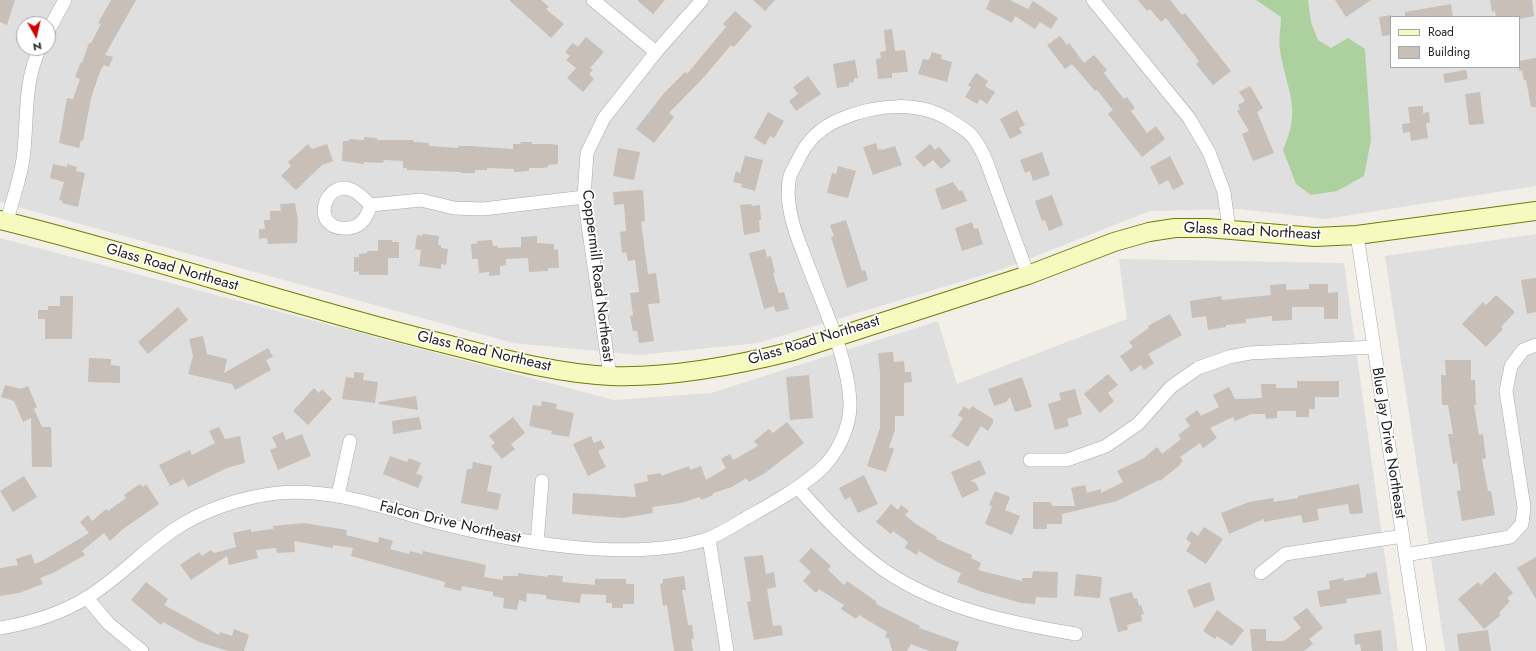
<!DOCTYPE html>
<style>
body{margin:0}
#map{position:relative;width:1536px;height:651px;overflow:hidden;background:#f2efe9;font-family:Jost,sans-serif}
canvas{display:block}
.legend{position:absolute;left:1390px;top:16px;width:130px;height:52px;box-sizing:border-box;background:#fff;border:1px solid #a7a7a7;margin:0;padding:5px 7px;list-style:none;font-size:12px;color:#222}
.legend li{display:flex;align-items:center;gap:8px;height:20px}
.legend b{width:20px;border:1px solid #a7a7a7}
.north{position:absolute;left:16px;top:16px;width:40px;height:40px;box-sizing:border-box;background:#fff;border:1px solid #a7a7a7;border-radius:50%;rotate:172deg;font-size:11px;font-weight:700;line-height:16px;text-align:center;color:#222}
.north::after{content:'';display:block;margin:auto;width:14px;height:18px;background:#d40000;clip-path:polygon(50% 0,100% 100%,50% 72%,0 100%)}
</style>
<div id="map">
<canvas width="1536" height="651"></canvas>
<ul class="legend">
<li><b style="height:5px;background:#f7fabf"></b>Road</li>
<li><b style="height:11px;background:#c7bfb8"></b>Building</li>
</ul>
<div class="north">N</div>
</div>
<script>
const ctx = document.querySelector('canvas').getContext('2d');
ctx.lineJoin = 'round';
function fillPath(path, color) { ctx.fillStyle = color; ctx.fill(path, 'evenodd'); }
function stroke(path, color, width, dash) { ctx.strokeStyle = color; ctx.lineWidth = width; ctx.lineCap = dash ? 'butt' : 'round'; ctx.setLineDash(dash || []); ctx.stroke(path); }
function write(font, color, halo, rows, align = 'center') {
  ctx.font = font + ' Jost,sans-serif'; ctx.lineWidth = 3.5; ctx.setLineDash([]); ctx.textBaseline = 'middle'; ctx.strokeStyle = halo; ctx.fillStyle = color; for (const [text, x, y, turn = 0] of rows) {
    ctx.save(); ctx.translate(x, y); ctx.rotate((+turn || 0) * Math.PI / 180); ctx.textAlign = isNaN(turn) ? turn : align; if (halo) ctx.strokeText(text, 0, 0); ctx.fillText(text, 0, 0); ctx.restore();
  }
}
fillPath(new Path2D(`
 M0,0H1536V186L1325,219L1239,209L1150,211L1003,269L758,343L640,355L513,343L0,202ZM1391,17H1519V67H1391ZM24,24H48V48H24Z
 M1536,234V651H1445L1385,256Z
 M0,238L614,400L711,393L938,321L957,384L1127,319L1119,259L1344,263L1398,651H0Z`), '#e0dfdf');
fillPath(new Path2D(`
 M1256,0H1308L1311,22L1318,40L1331,48L1348,38L1365,49L1371,140L1364,176L1337,191L1311,195L1296,184L1283,150C1302,108 1287,92 1280,51C1278,40 1281,28 1281,17Z`), '#add19e');
fillPath(new Path2D(`
 M0,0H15L7,25L0,22Z
 M111,0H136L105,55L113,57L109,67L104,65L101,69L91,98L83,141L81,140L79,148L59,143L67,98L73,99L80,79L75,77L81,62L82,63L89,43H91L101,24L98,23Z
 M509,0H541L549,7L546,9L564,24L551,38Z
 M637,0H665L653,14Z
 M753,0H775L765,11Z
 M990,0H1010L1028,9L1033,1L1058,18L1051,29L1040,22L1035,29L1015,16L1012,23L986,9Z
 M1138,0H1170L1182,15L1185,13L1231,71L1213,85L1196,64L1199,61L1166,18L1161,22L1150,9L1147,11Z
 M1335,0H1371L1346,17Z
 M1490,0H1532L1534,16L1519,19V17H1496L1495,11L1492,12Z
 M1451,4L1453,17H1405V12Z
 M735,11L752,26L734,47L731,45L704,77L669,113L674,117L654,143L636,129L664,93L685,72L687,74L726,27L723,24Z
 M1391,15V35L1382,36L1379,17Z
 M892,29L895,51L905,50L908,72L892,73V78L878,79L876,59L881,58L880,52L886,51L884,30Z
 M1060,36L1067,45L1069,43L1084,63L1094,55L1107,70L1104,73L1109,80L1124,99L1127,97L1135,108L1131,111L1147,133L1156,126L1165,139L1142,157L1108,114L1113,110L1097,90L1095,91L1072,64L1065,69L1047,45Z
 M586,37L604,52L590,68L593,70L589,74L594,79L583,92L567,78L576,68L566,60L570,56L565,52L573,43L578,47Z
 M932,52L942,55L941,59L952,62L947,82L918,74L923,59L929,60Z
 M1536,58V107H1531L1526,80H1524L1522,70L1519,71V61Z
 M855,60L858,78H854V82L849,83V86L837,88L833,64Z
 M1466,70L1468,79L1445,83L1443,74Z
 M976,73L988,81L985,86L995,92L987,104L980,99L977,104L965,97L971,87L968,85Z
 M808,76L821,94L796,111L789,101L798,94L793,87Z
 M1250,86L1263,108L1257,112L1274,153L1253,161L1242,134L1249,131L1237,111L1240,109L1238,105L1245,101L1239,92Z
 M1480,92L1484,124L1469,125L1465,94Z
 M1423,106V113L1429,112L1430,123H1426L1428,138L1411,141L1410,132L1403,133L1402,124L1410,123L1408,107Z
 M1017,110L1025,125L1019,128L1022,133L1010,139L1000,119Z
 M768,112L784,121L774,138L770,136L765,145L754,138Z
 M364,137L377,138V140H413V142L429,143V146L458,148V146H469L513,149V144H521L520,142H532V144H550L558,145V164L548,165V167L542,168H529V171L514,172V169L487,168V170H475V173H461V172L407,170V168H403V161L384,160L383,163L364,162V164L342,161L343,141H349V139L364,140Z
 M876,143L878,150L881,149L882,150L895,146L902,165L873,175L863,147Z
 M308,144L312,149L327,144L333,161L322,165L296,190L281,176L291,166L288,162Z
 M930,144L935,150L939,147L951,161L941,169L933,160L924,167L915,157Z
 M618,148L640,152L634,180L613,176Z
 M1042,152L1050,175L1033,181L1030,171L1025,173L1020,160Z
 M745,156L763,160L755,191L741,187L742,184L733,182L736,171L740,173Z
 M1170,156L1184,184L1173,190L1168,180L1159,185L1150,167Z
 M53,164L67,167V164L77,167L76,171L85,173L78,207L62,203L63,201L59,200L64,182L50,178Z
 M838,166L856,171L848,198L827,193L832,173L836,174Z
 M953,182L959,191L962,190L967,201L942,210L935,189Z
 M643,190L645,221L641,222L648,274L656,273L660,303L648,304L654,341L639,343L637,331H633L630,316L633,315L630,293L639,292L635,260L628,261L626,252L622,253L620,232L626,231L624,204L614,205L613,192Z
 M1052,195L1063,225L1049,231L1045,220L1042,221L1035,201Z
 M295,203L298,221L297,243L268,244L267,238L259,239V229H265L264,220H270V211H281L280,204Z
 M752,204L751,206L760,205L761,220H759L760,232L744,235L740,205Z
 M846,220L862,271L865,270L868,280L847,288L831,237L834,236L830,225Z
 M972,222L974,229L978,228L983,244L962,251L955,228Z
 M423,234L439,236L438,245H441V248L448,249L446,265L441,264V269L419,266L421,250L415,249L417,235L422,236Z
 M537,236V243L554,244V250L558,249L559,268H548V271L529,272L528,258L506,259V265L500,266V275L489,276V272L479,273L478,259H472L471,244L478,243L477,241L492,240L493,246H498V248L521,247V237Z
 M378,240H392V242H399V258H388V275H359V271L354,272V257H359V254L367,253V251H378Z
 M765,249L767,257L771,256L775,273H773L779,293L784,292L789,309L776,312L774,306L764,309L749,253Z
 M1536,278V312L1527,314L1521,280Z
 M1286,284V290L1309,289V284H1328V293L1338,292V319H1324V307H1292V320L1272,321V316L1246,319V323L1226,325V327L1208,330L1206,316L1192,318L1190,301L1221,296L1222,300L1271,295L1270,285Z
 M1496,295L1515,312L1501,327L1503,329L1486,347L1462,324L1483,302L1486,305Z
 M60,296H73L72,339H45V319H38V310H48V306H60Z
 M178,307L188,320L148,354L138,342Z
 M1170,314L1182,335L1148,354L1154,363L1144,370L1141,365L1131,372L1120,356L1133,347L1129,342L1149,328L1148,326Z
 M203,336L207,354L227,359L224,373L268,348L273,357L266,360L271,370L235,390L232,384L188,374L193,356L189,339Z
 M893,352L894,362L904,361L905,372H911L912,382L904,383V416H895V430L889,447L894,449L886,472L867,466L880,428V373L878,353Z
 M89,358L111,359V365L120,366V383L88,382Z
 M1445,360H1471V380H1475L1476,405H1474L1479,435L1483,434L1486,458L1482,459L1488,491H1491L1495,515L1462,521L1457,491L1461,490L1457,463L1453,464L1448,434H1453L1448,405H1442L1441,375H1446Z
 M354,372L364,373L363,380L378,382L375,403L342,399L346,377L354,378Z
 M1108,374L1118,385L1108,393L1114,401L1100,413L1084,394Z
 M809,375L813,418L790,420L786,377Z
 M1022,377L1032,407L1015,412L1010,397L1006,402L994,406L988,389Z
 M1297,381H1339V397H1315V409H1309V417H1296V411H1277V418L1266,419L1265,414H1251L1235,421L1233,417L1210,428L1217,438L1203,448L1200,443L1180,457L1183,461L1180,463L1181,464L1160,481L1159,480L1117,501L1062,514V524H1047V529H1033V502H1051L1052,506H1075L1071,488L1085,485L1087,493L1101,489V493L1123,482L1117,471L1144,458L1157,447L1162,454L1181,439L1178,435L1190,426L1185,419L1197,410L1201,416L1219,407L1213,395L1229,387L1235,399L1262,398L1261,384H1276V388H1297Z
 M5,385L21,389L28,386L37,407L34,409L42,427H51L52,467H32L31,418L23,422L14,401L1,397Z
 M314,388L319,393L322,389L332,399L308,425L293,411Z
 M1075,389L1082,414L1067,419L1069,426L1055,430L1048,404L1061,400L1059,393Z
 M416,396L418,410L379,404V402Z
 M542,401L557,404L556,409L574,413L569,437L551,434L552,431L529,426L533,405L541,406Z
 M964,406L969,410L972,406L993,419V423L988,431L981,426L968,447L951,436L963,418L958,415Z
 M419,417L422,429L393,434L392,421Z
 M513,417L525,433L511,444L515,449L502,459L491,446L495,443L489,436Z
 M787,422L804,443L765,473L749,482L746,478L732,487L713,493V495L701,500L700,497L681,503L652,507L653,513L623,518L572,514L573,493L636,497L634,484L648,481L647,475L661,473V476L689,466L690,470L701,466L706,480L726,468L721,459L730,454L733,460L758,446L754,441L769,429L773,433Z
 M219,427L225,439L240,436L245,463L227,468L188,487L184,479L170,486L159,465L190,450L192,455L215,443L209,431Z
 M283,432L286,440L302,434L311,456L278,470L270,450L277,447L272,437Z
 M591,436L594,443L601,440L605,448L598,451L606,467L588,476L573,444Z
 M390,456L407,462L409,458L421,463L416,474L423,476L418,488L383,474Z
 M980,460L986,474L970,481L976,483L979,490L962,498L951,472Z
 M473,462L492,466L487,491L501,494L498,510L461,503L467,469H472Z
 M864,475L878,504L858,513L850,497L845,500L839,488Z
 M24,476L37,497L13,512L0,491Z
 M140,484L143,487L146,484L159,504L123,529L110,541L104,533L82,551L85,555L53,573L40,578L43,584L19,593L0,596V568L18,565L16,559L31,554L35,564L44,560L89,533L80,522L88,515L92,521L106,509L108,511L126,498L124,495Z
 M1359,484L1363,513L1350,514L1348,504L1317,509L1319,520L1303,523L1301,515L1264,522V519L1229,534L1221,513L1249,502L1273,498L1274,502L1298,498V496Z
 M995,491L1010,497L1005,510L1020,516L1012,535L985,524L992,506L989,505Z
 M891,504L898,510L901,505L909,511L905,515L916,524L937,537L936,539L972,555L971,558L981,563L978,570L1022,581V578H1032L1033,571L1058,572L1057,598L1036,597L1035,604L1021,603L979,591L957,582L961,573L939,563L919,551L917,555L905,548L908,542L893,531L891,534L876,522Z
 M304,523L347,530L346,535L378,543L379,537L393,541L390,549L409,554L410,551L422,554L423,551L486,565L484,577L503,580V576H518V573L548,577V575L563,576L562,582L595,585V579H626V584H634V604H623V608H612V603H606V595L581,594L580,603L546,599V595L527,593L526,602L519,600L517,610L503,608L504,598L493,596V592L462,586L461,591L444,587L445,582L351,556L353,548L333,545V548L294,541L295,552L277,553L276,548L256,550L258,558L229,565L227,556L191,580L180,565L199,552L202,556L211,550L214,553L236,547L233,533L251,529V532L273,529V526Z
 M1204,527L1223,539L1206,564L1186,551L1191,543L1186,539L1191,531L1198,536Z
 M811,548L831,566L828,570L844,585L847,581L877,602L876,604L920,626L919,628L959,642L956,651H929L911,644L907,651H892L889,639L885,637L887,632L859,615L856,619L841,609L844,605L819,589L816,593L803,581L811,572L799,561Z
 M763,555L766,574L774,572L776,587L767,589L773,626L781,625L783,635L754,640L747,602L751,601L744,557Z
 M1536,557V599L1517,568Z
 M1377,572L1381,594L1346,599L1347,603L1320,607L1317,591L1330,589L1329,581L1343,578L1344,581L1366,577V574Z
 M1495,572L1513,593L1507,598L1510,601L1499,613L1501,615L1484,629L1458,599L1478,582L1481,585Z
 M1076,574L1102,577L1100,598L1074,596Z
 M684,576L686,590H682L688,625H692L694,639H691L693,651H674L667,605L663,606L660,584L663,583V579Z
 M146,582L168,599L164,605L219,635L220,632L232,636L234,629L249,635L244,651H228L199,642L163,622L161,625L131,600Z
 M1210,582L1215,600L1194,608L1187,590Z
 M1132,592L1134,599L1137,598L1139,606L1141,605L1144,614L1141,615L1142,621L1127,625L1128,630L1118,632L1109,598Z
 M1307,608L1323,628L1309,639L1313,644L1304,651H1252L1250,629H1266V641H1284L1301,628L1293,618Z
 M1217,610L1244,630L1232,646L1217,636L1215,639L1203,631Z
 M1381,630L1383,651H1361L1360,644L1355,645L1354,634Z
 M1488,630L1491,651H1459L1457,634Z`), '#c7bfb8');
const street = new Path2D(`
 M593,0L656,52
 M1093,0L1189,118L1209,152L1224,192L1229,229
 M48,31L65,0
 M371,205C367,216 362,227 349,228C307,232 325,175 354,191C360,194 365,200 371,205L421,200L454,208L483,209L584,197
 M7,221C12,201 20,180 23,159C28,122 23,83 40,48
 M1357,235L1420,651
 M610,376L584,197L587,153L604,118L656,52L702,0
 M1030,460H1067L1106,446L1138,424L1171,387L1198,368L1229,357L1250,353L1374,347
 M798,488C824,517 851,547 884,570C939,608 1010,623 1076,634
 M338,495L350,441
 M709,539L727,651
 M537,543L542,481
 M1405,555L1510,537L1522,524L1524,507L1506,391L1511,366L1523,350L1536,345
 M1261,573L1285,554L1403,536
 M87,598L109,624L142,651
 M0,628C31,623 62,613 88,597C120,577 145,549 175,529C205,509 243,497 278,493C332,488 382,507 432,521C509,541 627,563 704,540C719,535 733,526 746,518C771,504 797,490 819,471C837,455 851,427 850,402C848,355 819,297 803,252C794,231 784,199 790,176C792,171 795,166 797,162C806,142 820,127 841,119C877,104 920,100 953,122C959,126 968,131 972,136C985,152 991,175 998,193C1008,221 1018,248 1028,275`);
const secondary = new Path2D(`
 M0,220C142,255 281,302 422,338C484,353 546,373 611,376C671,378 734,366 793,351L1028,275L1114,242L1149,232L1175,228H1207L1315,237L1357,235L1536,211`);
stroke(street, '#a9a9a9', 14);
stroke(secondary, '#707d05', 20);
stroke(street, '#fff', 13);
stroke(secondary, '#f7fabf', 18);
write('15px', '#222', '#fff', [
 ["Glass Road Northeast",1252,232,3],
 ["Glass Road Northeast",172,268,16],
 ["Coppermill Road Northeast",597,276,83],
 ["Glass Road Northeast",814,341,-17],
 ["Glass Road Northeast",484,352,13],
 ["Blue Jay Drive Northeast",1388,443,81],
 ["Falcon Drive Northeast",450,523,13]
]);
</script>
